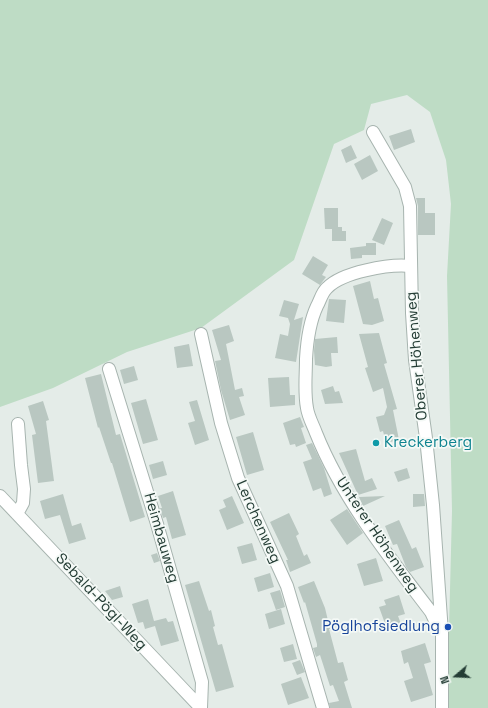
<!DOCTYPE html>
<meta charset="utf-8">
<style>
body{margin:0}
#map{position:relative;width:488px;height:708px;overflow:hidden;background:#e4ece8;font-family:"Space Grotesk",sans-serif}
canvas{display:block}
.north{position:absolute;left:436px;top:656px;width:40px;height:40px;-webkit-text-stroke:3px #f4f9f6;paint-order:stroke;rotate:251deg;font-size:11px;font-weight:700;line-height:16px;text-align:center;color:#243d35}
.north::after{content:'';display:block;margin:auto;width:14px;height:18px;background:#243d35;clip-path:polygon(50% 0,100% 100%,50% 72%,0 100%)}
</style>
<div id="map">
<canvas width="488" height="708"></canvas>
<div class="north">N</div>
</div>
<script>
const ctx = document.querySelector('canvas').getContext('2d');
ctx.lineJoin = 'round';
function fillPath(path, color) { ctx.fillStyle = color; ctx.fill(path, 'evenodd'); }
function stroke(path, color, width, dash) { ctx.strokeStyle = color; ctx.lineWidth = width; ctx.lineCap = dash ? 'butt' : 'round'; ctx.setLineDash(dash || []); ctx.stroke(path); }
function write(font, color, halo, rows, align = 'center') {
  ctx.font = font + ' "Space Grotesk",sans-serif'; ctx.lineWidth = 3.5; ctx.setLineDash([]); ctx.textBaseline = 'middle'; ctx.strokeStyle = halo; ctx.fillStyle = color; for (const [text, x, y, turn = 0] of rows) {
    ctx.save(); ctx.translate(x, y); ctx.rotate((+turn || 0) * Math.PI / 180); ctx.textAlign = isNaN(turn) ? turn : align; if (halo) ctx.strokeText(text, 0, 0); ctx.fillText(text, 0, 0); ctx.restore();
  }
}
fillPath(new Path2D(`
 M0,0H488V708H447L452,511L447,276L451,204L446,160L430,112L407,95L371,104L364,130L334,144L294,260L201,328L127,352L53,388L0,407Z`), '#bedcc5');
fillPath(new Path2D(`
 M411,129L415,142L394,150L389,136Z
 M351,145L357,158L346,163L341,150Z
 M370,155L378,171L362,180L354,164Z
 M416,198H425V213H435V235H418V206Z
 M324,208H338V227H342V231H346V241H332V229H325Z
 M382,218L393,223L384,245L372,240Z
 M366,243H376V255H362V258L351,259L350,248L366,246Z
 M313,256L328,265L322,275L326,277L320,285L302,274Z
 M370,281L374,299L378,298L384,321L372,325L363,324L353,286Z
 M329,299L346,300L344,323L326,321Z
 M284,300L299,304L294,320L303,317L296,362L275,358L280,334L288,336L290,324L288,318L279,316Z
 M229,325L234,341L226,344L235,390L242,388L244,396L239,397L245,415L230,420L221,390L215,361L221,360L212,330Z
 M379,333L387,363L384,364L397,409L393,410L399,440L386,443L383,431L380,432L376,417L384,415L387,407L383,388L373,392L365,368L368,367L359,334Z
 M337,337L338,353H331L332,366L326,367L315,365L314,351L315,339Z
 M189,344L193,366L177,368L174,347Z
 M134,366L138,380L124,384L120,370Z
 M101,374L116,435L120,434L145,517L130,522L112,463H111L99,427L98,428L85,378Z
 M289,377L290,395H295V405L270,407L268,378Z
 M333,386L335,392L339,391L343,403L325,404L321,390Z
 M146,399L158,440L143,444L131,403Z
 M197,400L209,440L195,445L188,423L195,421L189,402Z
 M43,401L49,420L46,421L54,481L38,483L32,435L36,434L28,406Z
 M300,417L304,427L301,428L306,443L296,447L295,444L290,445L283,423Z
 M253,432L264,470L247,475L236,437Z
 M312,443L324,468L332,494L324,497L321,488L313,491L303,462L312,459L306,445Z
 M356,449L365,481L372,478L377,489L358,495L339,453Z
 M163,461L167,475L153,479L149,465Z
 M407,468L410,478L398,482L394,472Z
 M173,491L186,535L172,539L166,517L163,518L160,508H162L158,496Z
 M63,494L72,526L81,523L86,539L69,544L60,515L45,519L40,501Z
 M413,494H424L425,506L413,507Z
 M232,496L244,523L227,530L219,510L226,507L223,500Z
 M385,496L363,506L359,497Z
 M347,509L363,533L347,545L330,520Z
 M289,513L299,534L296,536L304,556L307,554L311,563L290,572L286,560H288L270,522Z
 M399,520L412,549L416,547L424,567L410,572L406,567L397,544L393,545L385,526Z
 M252,543L257,560L242,564L237,547Z
 M157,553L160,561L154,563L151,555Z
 M376,558L383,581L364,586L357,564Z
 M270,573L274,587L258,592L254,578Z
 M199,581L209,611L211,610L215,626L213,627L218,645L222,644L234,687L216,692L185,585Z
 M314,581L325,608L330,629H329L338,663L343,662L348,680L344,682L352,708H330L329,703L339,701L333,685L330,686L320,655L316,657L313,648L317,647V644L305,602L304,603L298,587Z
 M120,586L123,597L112,600L105,591Z
 M280,590L285,607L276,610L270,593Z
 M399,595L405,614L398,616L401,624L387,629L379,607L386,605L384,600Z
 M148,599L154,621L166,618L168,622L173,621L179,641L161,646L155,626L145,629L143,622L138,623L132,604Z
 M281,609L285,624L269,629L265,614Z
 M425,643L431,662L424,664L433,695L411,702L404,681L413,678L408,662L404,664L401,651Z
 M293,644L297,659L284,662L280,648Z
 M300,660L305,672L297,675L292,663Z
 M301,677L309,698L288,705L281,684Z`), '#b9c7c1');
const minor = new Path2D(`
 M373,132L405,187L410,206L412,313L415,360L426,438L433,505L442,633V708
 M410,266C389,264 342,272 327,288C322,292 320,301 317,306C309,323 307,341 306,359C306,376 304,392 307,408C308,416 313,425 316,433C342,498 389,557 431,612L439,629
 M201,334L221,423L238,478L287,586L323,708
 M109,369L157,524L202,682L201,708
 M0,496L201,708
 M17,514L23,503L24,489L21,465L18,424`);
stroke(minor, '#a7b4af', 14);
stroke(minor, '#fff', 12);
for (const [x, y, r, color] of [
 [376,443,4,"#0f9aa8"],
 [448,627,4,"#1a4fb4"]
]) { const dot = new Path2D(); dot.arc(x, y, r, 0, 2 * Math.PI); ctx.fillStyle = color; ctx.fill(dot); stroke(dot, '#f4f9f6', 1.5); }
write('15px', '#243d35', '#f4f9f6', [
 ["Oberer Höhenweg",417,356,-95],
 ["Lerchenweg",258,522,66],
 ["Unterer Höhenweg",377,535,56],
 ["Heimbauweg",161,538,74],
 ["Sebald-Pögl-Weg",101,602,47]
]);
write('15px', '#0d838f', '#f4f9f6', [
 ["Kreckerberg",384,443]
], 'left');
write('15px', '#164399', '#f4f9f6', [
 ["Pöglhofsiedlung",440,627]
], 'right');
</script>
